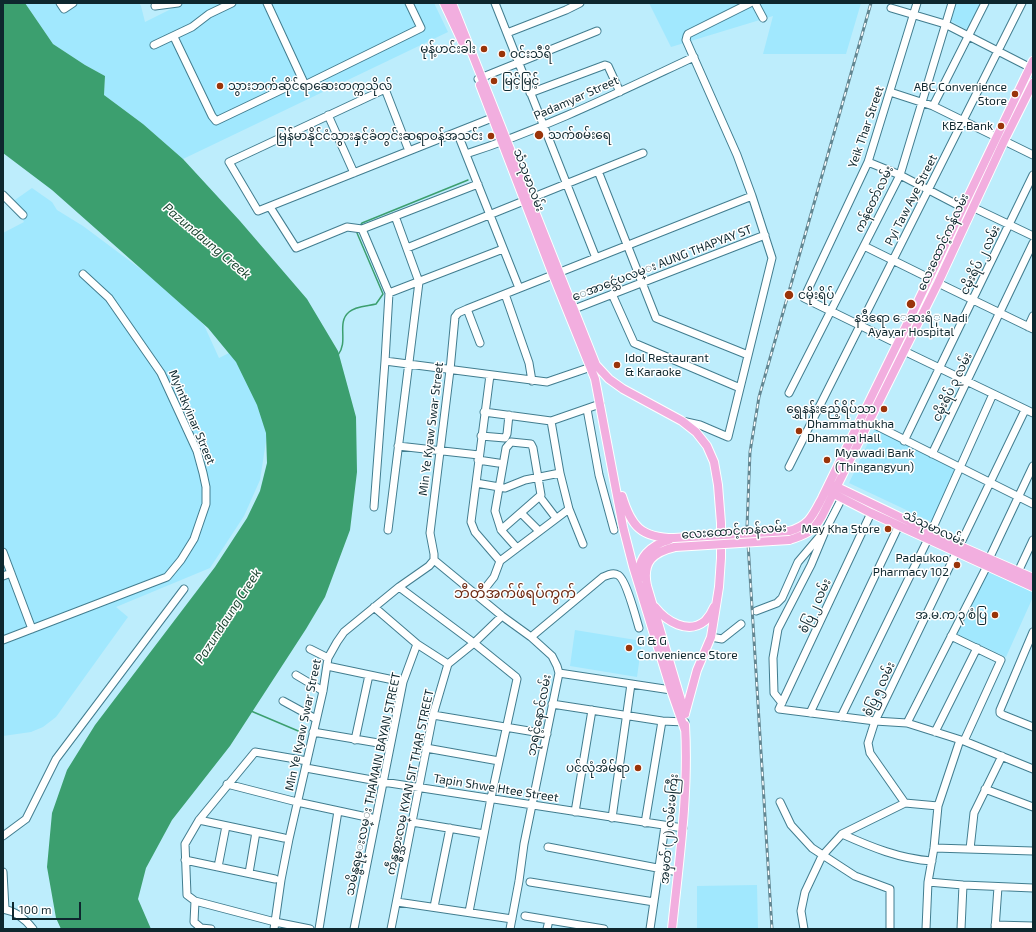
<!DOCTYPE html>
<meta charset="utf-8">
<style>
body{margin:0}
#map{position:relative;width:1036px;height:932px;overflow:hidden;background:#bdedfc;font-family:"Exo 2",sans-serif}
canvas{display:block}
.frame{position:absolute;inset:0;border:4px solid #0e272e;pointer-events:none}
.scale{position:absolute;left:12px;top:902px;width:69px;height:18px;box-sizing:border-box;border:2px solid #0e272e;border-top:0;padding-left:5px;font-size:12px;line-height:14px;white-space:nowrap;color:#0e272e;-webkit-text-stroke:3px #fff;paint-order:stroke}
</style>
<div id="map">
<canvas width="1036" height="932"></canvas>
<div class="frame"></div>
<div class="scale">100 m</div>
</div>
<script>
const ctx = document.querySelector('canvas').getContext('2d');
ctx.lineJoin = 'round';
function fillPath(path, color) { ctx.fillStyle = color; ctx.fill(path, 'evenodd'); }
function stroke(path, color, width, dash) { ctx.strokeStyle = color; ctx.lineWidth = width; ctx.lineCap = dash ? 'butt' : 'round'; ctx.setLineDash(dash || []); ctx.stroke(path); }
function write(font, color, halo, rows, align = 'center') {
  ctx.font = font + ' "Exo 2","Noto Sans Myanmar",sans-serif'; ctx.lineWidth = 3; ctx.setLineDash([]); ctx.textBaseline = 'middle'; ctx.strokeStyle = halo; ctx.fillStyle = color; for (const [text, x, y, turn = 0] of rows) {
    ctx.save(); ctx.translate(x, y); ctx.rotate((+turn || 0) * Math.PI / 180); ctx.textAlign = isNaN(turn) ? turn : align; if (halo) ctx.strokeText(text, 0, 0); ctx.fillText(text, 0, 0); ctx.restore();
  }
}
fillPath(new Path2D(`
 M25,3H139L141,6L145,22L183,3H434L448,32L183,159L143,124L104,95L105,76L85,65L53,44Z
 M649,3H861L846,54H763L773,16L671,47Z
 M956,3H980L967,30L951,21Z
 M32,188L52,202L57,210L83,226L162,285L204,325L219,358L233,351L257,396L267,435L260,480L244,516L210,568L116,607L128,617L56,717L43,727L31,732L3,736V233L24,222L12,202Z
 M877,424L964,465L936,524L849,483Z
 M987,571L1033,590V597L1006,657L955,633Z
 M575,630L642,641L637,677L570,666Z
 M757,885L758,929H697V886Z`), '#a1e8fe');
fillPath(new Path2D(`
 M3,3H25L53,44L85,65L105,76L104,95L143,124L183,159L240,221L307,299L338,351L356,417L357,472L350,530L325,597L306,629L230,746L172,820L146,868L138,899L151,929H61L56,918L47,867L52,813L67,770L95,725L215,567L247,518L260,491L267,463L266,433L257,405L236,362L208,328L52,190L3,153Z`), '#3c9f6f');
stroke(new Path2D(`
 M360,226L362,223L468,180
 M338,355C349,341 336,323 349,312C355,306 368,306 376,304L383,294L357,233L358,231
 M251,711L303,733`), '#3c9f6f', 1.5);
const minor = new Path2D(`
 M60,3L64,9L73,3
 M267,3L305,85L421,28L409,3
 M495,3L596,258
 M755,3L763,18
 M155,6L178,3
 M891,8L945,24L1033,69
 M507,33L566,10L580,3
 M174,37L212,116L216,121L302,80
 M154,45L192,27L209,14L232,3
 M478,79L597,31
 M890,92L933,106L1033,155
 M530,93L605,65L608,66L620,92
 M933,106L985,3
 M328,115L354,173
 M457,132L519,288
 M409,151L385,89L229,162L258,211C336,180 414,149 492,118
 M466,154C544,129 619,92 694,57
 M868,162L900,175L971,212
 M598,171L656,318L748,355
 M3,195L23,215
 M968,205L1033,236
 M270,207L296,248L347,227L362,229L478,184
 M362,229L389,293L385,361L374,507
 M864,246L929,278
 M407,248L643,153
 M938,283L1033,329
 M389,293L503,249
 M505,294L529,363L532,381
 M612,294L634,343L740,388
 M467,309L480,343
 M569,311L765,235
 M1028,327L1033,316
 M898,344L804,298L868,162L917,3
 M904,351L1033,413
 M385,361L547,382L591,367
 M490,375L471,522L475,532L500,561
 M789,393L900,175L952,3
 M587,409L599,475L614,530
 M484,412L551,421L600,404
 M551,421L560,473L569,509L583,544
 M682,421L700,425L728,437L772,258L752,196L737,155L686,40L687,36L688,34L750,3
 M869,422L1033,504
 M481,436L505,438L507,434L509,415
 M904,441L1033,175
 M398,446L479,455
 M932,454L1033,243
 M478,460L498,463
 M789,467L1022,3
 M476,483L505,488L525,480L560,473
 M540,497L556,518
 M521,513L539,531
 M871,513L779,709L875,721L907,723L964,741L1033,769
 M388,530L419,282L395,216
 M501,530L541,495L533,448L531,444L511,442L506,448L495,511L501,530L517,548
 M931,532L993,394
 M3,552L32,629
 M989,559L1033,466
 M434,560L502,616L531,637L552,656L557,666L559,673L524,844L519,881L510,929
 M1018,572L1033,540
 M3,576L11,573
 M399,587L474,643L516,677L517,679L491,798L469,912
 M479,596L494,577L500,561L569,509
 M374,607L417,644L448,664
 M756,611L777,603L782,598L798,562L826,529L842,498
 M1033,632L1000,710V713L1003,715L1033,727
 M951,636L1001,660L964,741
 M531,637L603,577C608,575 613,572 618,575C626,579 636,618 639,628
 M711,637L722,639L741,624
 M3,640L167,577L181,560L194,539L206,504V487L203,473L197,451L161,373L109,298L83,274
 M310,649L328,658
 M327,666L403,682
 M559,673L671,690L675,689
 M296,675L323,691
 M283,701L316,719
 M782,703L774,693L773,658L778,629L811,565L826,529
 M552,704L662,721L685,722
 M810,713L899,525
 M433,715L547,734
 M841,717L928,539
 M907,723L987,566
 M313,732L390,745
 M935,732L977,648
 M355,740L369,675
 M426,748L499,761
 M307,761L255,752L199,820L185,844L187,895L195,901L275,922L310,929
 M306,768L383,782L683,828
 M227,784L297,802L376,819
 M985,789L1033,807
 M780,802L791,825L812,848L855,876L890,889V929
 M938,806L905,803L870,753L868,743L875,721L1025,410
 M575,812L592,710
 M612,818L631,684
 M199,820L284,838
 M412,822L484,834
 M645,823L662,721
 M842,834L905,803
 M3,836L26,819L56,759L184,589
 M548,847L678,872
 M934,848L1033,851
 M970,849L974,813L1002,756
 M185,860L275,879
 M218,867L226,826
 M3,872L5,909
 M249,873L256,832
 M530,882L654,902
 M928,882L963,885L1033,888
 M195,901L194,922L201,928L211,929
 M397,902L512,919
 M434,907L450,828
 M3,909C15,911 26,920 33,929
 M525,916L604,929
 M995,925L1033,926
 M274,929L281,880L289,839L323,691L328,658L337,642L344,632L399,587L429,566L434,560V554L430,533L450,370L455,317L458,313L467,309L752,196
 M319,929L338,811
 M354,929L403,682L417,644
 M391,929L433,715L448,664L474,643L502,616
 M547,929L549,920
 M650,929L665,826
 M804,929L801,911L805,892L822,856L842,834C871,847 900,859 932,861
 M926,929L928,882L934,848L938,806L960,740
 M961,929L963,885
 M995,929L998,887`);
const major = new Path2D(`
 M444,3L466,50
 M452,3L596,365L609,379L623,389L682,421L696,432L707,446L714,462L718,485L721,523V558L719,587L711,637L697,670L685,714
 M480,85L553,275L595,379L623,527L633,566L671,690L685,730
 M831,484L960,546L1033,578
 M828,491L871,513L1033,587
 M622,496C631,526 641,538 674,538
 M789,531C809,526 813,515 822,498L910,318L1033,61
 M789,540C805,535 813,532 822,516L938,283L1004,141L1033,83
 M675,547C653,552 642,562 647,586L685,714
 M640,578C636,558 651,545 669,540
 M655,607C666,621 688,635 705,621C709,617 712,612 714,607
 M672,929C679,861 689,793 685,725`);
stroke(minor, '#427d8f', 9);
stroke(major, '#fff', 10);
stroke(minor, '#fff', 7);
stroke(major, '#f2aedf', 8);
const rail = new Path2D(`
 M772,929L747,527L750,452L759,397L871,3`);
stroke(rail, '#628691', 3);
stroke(rail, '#fff', 1.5, [4.5]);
const majorBridge = new Path2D(`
 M674,538L789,531
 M675,547L789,540`);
stroke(majorBridge, '#fff', 10, []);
stroke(majorBridge, '#f2aedf', 8);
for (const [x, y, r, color] of [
 [484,49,4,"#9a3409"],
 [502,54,4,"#9a3409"],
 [494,81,4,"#9a3409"],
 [220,86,4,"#9a3409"],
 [1015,94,4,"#9a3409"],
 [1001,126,4,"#9a3409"],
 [539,135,5,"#9a3409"],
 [491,136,4,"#9a3409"],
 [789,295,5,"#9a3409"],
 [911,304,5,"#9a3409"],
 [617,365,4,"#9a3409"],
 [884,409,4,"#9a3409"],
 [799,431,4,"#9a3409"],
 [827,460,4,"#9a3409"],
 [888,529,4,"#9a3409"],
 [957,565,4,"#9a3409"],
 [995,615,4,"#9a3409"],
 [629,648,4,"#9a3409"],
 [638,768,4,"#9a3409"]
]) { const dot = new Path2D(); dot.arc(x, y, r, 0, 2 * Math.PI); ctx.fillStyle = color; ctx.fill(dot); stroke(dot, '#fff', 1.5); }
write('12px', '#0e272e', '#fff', [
 ["မုန့်ဟင်းခါး",476,49],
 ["ဝင်းသီရိ",510,54,"left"],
 ["မြင့်မြင့်",502,81,"left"],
 ["သွားဘက်‌ဆိုင်ရာဆေးတက္ကသိုလ်",228,86,"left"],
 ["ABC Convenience",1007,87],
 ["Store",1007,101],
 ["KBZ Bank",993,126],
 ["သက်စမ်းရေ",548,135,"left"],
 ["မြန်မာနိုင်ငံသွားနှင့်ခံတွင်းဆရာဝန်အသင်း",483,136],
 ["ငမိုးရိပ်",798,295,"left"],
 ["နဒီဧရာ ေဆးရံု Nadi",911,318,"center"],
 ["Ayayar Hospital",911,332,"center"],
 ["Idol Restaurant",625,358,"left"],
 ["& Karaoke",625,372,"left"],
 ["ရွှေနန်းဧည့်ရိပ်သာ",876,409],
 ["Dhammathukha",807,424,"left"],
 ["Dhamma Hall",807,438,"left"],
 ["Myawadi Bank",835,453,"left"],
 ["(Thingangyun)",835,467,"left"],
 ["May Kha Store",880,529],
 ["Padaukoo",949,558],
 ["Pharmacy 102",949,572],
 ["အ.မ.က ၃ စံပြ",987,615],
 ["G & G",637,641,"left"],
 ["Convenience Store",637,655,"left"],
 ["ပင်လုံအိမ်ရာ",630,768]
], 'right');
write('12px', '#0e272e', '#fff', [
 ["Padamyar Street",576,98,-24],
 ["Yeik Thar Street",866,127,-71],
 ["သံသုမာလမ်း",529,180,69],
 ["ကန်တော်လမ်း",874,199,-64],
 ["Pyi Taw Aye Street",911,200,-63],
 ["လေးထောင့်ကန်လမ်း",943,242,-65],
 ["ငမိုးရိပ် ၂ လမ်း",980,260,-64],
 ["ေအာင္သေဴပလမ္း AUNG THAPYAY ST",662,263,-21],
 ["ငမိုးရိပ် ၃ လမ်း",952,387,-64],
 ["Myintkyinar Street",192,417,67],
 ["Min Ye Kyaw Swar Street",431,429,-83],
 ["သံသုမာလမ်း",934,528,25],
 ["လေးထောင့်ကန်လမ်း",734,531,-4],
 ["စံပြ ၂ လမ်း",815,606,-65],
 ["စံပြ ၅ လမ်း",879,689,-65],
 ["ဘုရင့်နောင်လမ်း",539,715,-79],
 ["Min Ye Kyaw Swar Street",303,725,-78],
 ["ကဵန္စစ္သားလမ္ KYAN SIT THAR STREET",410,782,-78],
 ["သမိန္ဗရမ္းလမ္း THAMAIN BAYAN STREET",373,784,-78],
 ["Tapin Shwe Htee Street",496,788,9],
 ["အမှတ် (၂) လမ်းမကြီး",669,829,-85]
]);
write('italic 13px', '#1e4732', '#fff', [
 ["Pazundaung Creek",207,241,40],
 ["Pazundaung Creek",228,616,-57]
]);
write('14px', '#6c2a13', '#fff', [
 ["ဘီတီအက်ဖ်ရပ်ကွက်",515,593]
]);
</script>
